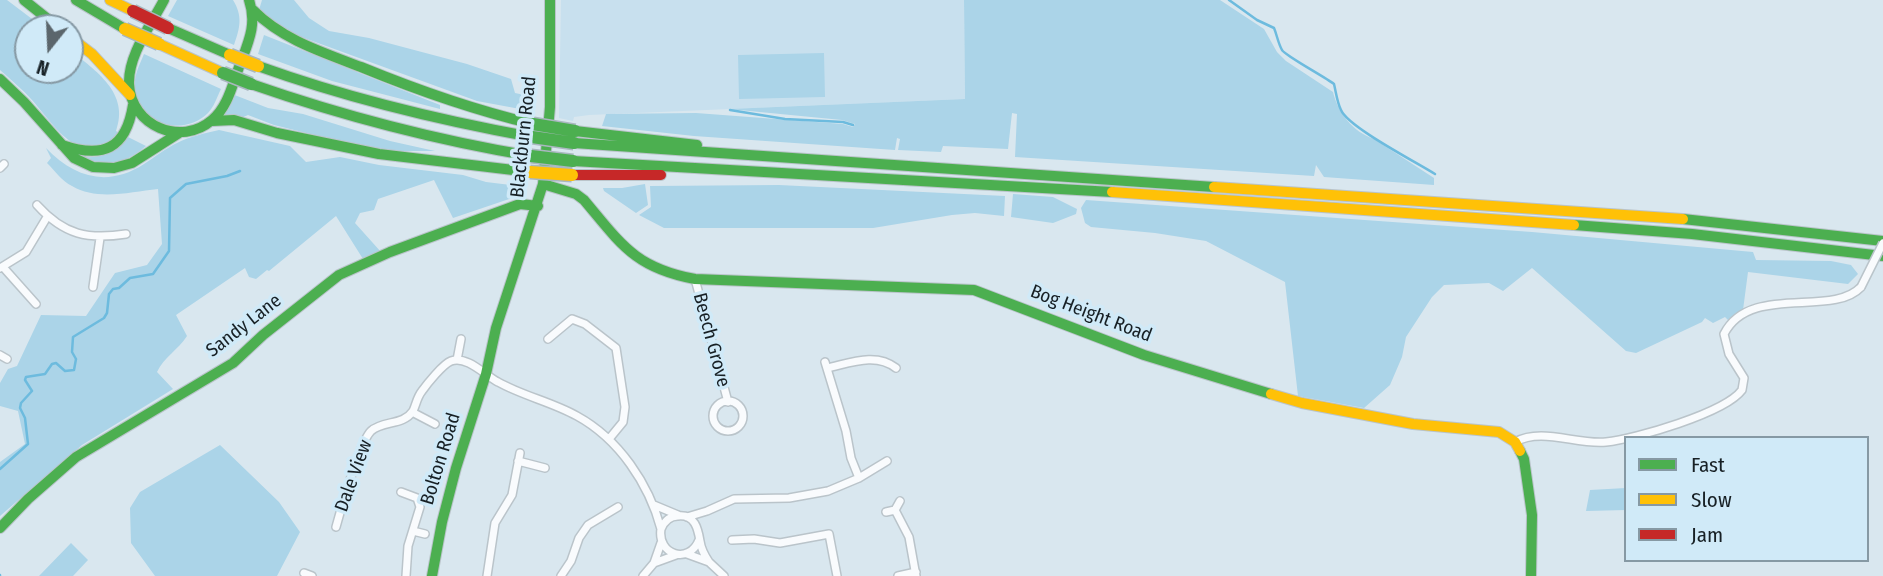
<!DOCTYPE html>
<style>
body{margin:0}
#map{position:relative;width:1883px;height:576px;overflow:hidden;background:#d9e7ef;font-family:"Fira Sans Condensed",sans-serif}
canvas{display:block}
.legend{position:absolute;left:1624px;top:436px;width:245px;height:126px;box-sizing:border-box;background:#d0eaf8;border:2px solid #8699a4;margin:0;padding:9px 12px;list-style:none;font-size:21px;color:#172025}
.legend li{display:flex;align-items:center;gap:14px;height:35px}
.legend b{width:35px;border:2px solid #8699a4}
.north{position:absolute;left:14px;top:14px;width:70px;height:70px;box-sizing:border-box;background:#d0eaf8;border:2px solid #8699a4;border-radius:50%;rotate:198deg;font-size:19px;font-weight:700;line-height:28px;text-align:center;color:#172025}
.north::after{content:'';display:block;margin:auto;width:24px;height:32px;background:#5b666c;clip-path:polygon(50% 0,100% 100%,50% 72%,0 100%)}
</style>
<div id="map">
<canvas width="1883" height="576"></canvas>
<ul class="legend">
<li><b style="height:9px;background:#4caf50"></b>Fast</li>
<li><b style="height:9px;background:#ffc107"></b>Slow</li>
<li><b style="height:9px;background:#c62828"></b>Jam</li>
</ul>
<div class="north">N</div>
</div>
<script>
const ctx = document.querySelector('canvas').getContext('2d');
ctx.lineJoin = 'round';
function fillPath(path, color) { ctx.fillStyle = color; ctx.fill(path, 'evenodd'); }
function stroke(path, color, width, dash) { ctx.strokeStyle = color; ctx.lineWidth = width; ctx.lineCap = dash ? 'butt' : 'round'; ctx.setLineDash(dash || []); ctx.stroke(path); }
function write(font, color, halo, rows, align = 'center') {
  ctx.font = font + ' "Fira Sans Condensed",sans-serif'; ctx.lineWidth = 7; ctx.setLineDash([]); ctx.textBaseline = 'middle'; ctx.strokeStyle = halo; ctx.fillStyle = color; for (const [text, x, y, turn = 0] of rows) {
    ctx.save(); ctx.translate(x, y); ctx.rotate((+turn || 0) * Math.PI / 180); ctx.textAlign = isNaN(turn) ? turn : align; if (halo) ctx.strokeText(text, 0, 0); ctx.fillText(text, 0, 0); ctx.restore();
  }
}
fillPath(new Path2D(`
 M561,0H964L965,99L589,115L574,117L573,121L559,118Z`), '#c8e0ee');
fillPath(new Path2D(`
 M0,0H7L44,28H28V70H70V50C96,71 130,93 116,131L119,133C81,172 56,127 32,100C22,89 11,80 0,70Z
 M177,0H233C243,16 240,28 234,45L168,16Z
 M262,0H294L309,18L329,31L369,38L467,64L511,79L515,93L534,97L531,111L477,101L296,35L275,24L259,10Z
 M964,0H1220L1264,29L1277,52L1286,61L1333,92C1338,113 1353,132 1374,139L1434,178V185L1324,177L1316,165L1314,176L1015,157L1017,114L1012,113L1008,149L943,146L941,152L898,150L900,139L897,138L895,150L694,136L602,126L606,114L696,113L843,124L853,127L855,124L842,120L729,109L965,99Z
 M264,35L440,105V109L332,81L258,54Z
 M824,53L825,97L739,99L738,55Z
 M144,54L221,89C217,97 214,107 208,113C184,137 140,125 135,91C133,77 139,66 144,54Z
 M232,94L268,108L303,114L390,141L435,151H392L347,143L274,125L248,115L241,118L222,116Z
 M219,130L290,146L306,162L340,157L379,165L463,175L486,182L519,186L518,196L453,218L434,180L378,199L374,210L360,213L355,223L381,252L363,259L336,216L269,271L267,270L256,279L249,277L245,268L176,315L187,336C178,350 164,357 157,372L173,389L82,445L0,516V462L25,444L18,411L0,406V383L8,369L17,366L41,315L86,316L115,273L147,265L162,244L158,189C130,192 97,201 72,186C62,181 55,171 47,163L51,158L46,148C74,177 107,188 144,164C155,157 166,148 177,143C189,137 205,133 219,130Z
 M128,137L146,146C128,162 103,171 81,157C101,159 116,152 128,137Z
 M645,184L648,205L636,213L604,191L603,188H622Z
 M779,185L1005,196L1004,216L975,213L952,215L873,228H664L639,215L651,207L650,186Z
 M1013,194L1053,197L1077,209L1076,214L1053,223L1011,217Z
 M1086,200L1532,232L1753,252L1756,260L1831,261L1851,265L1858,274L1848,284L1748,272L1743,310L1729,321L1725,317L1713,323L1705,318L1702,322L1636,353L1626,351L1532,268L1503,291L1489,283L1444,285L1432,297L1406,337L1402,357L1390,385L1364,408L1298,396L1285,282L1206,241L1155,233L1091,227L1085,223L1081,208Z
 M220,445L279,502L300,532L277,576H155L131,543L130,508L140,492Z
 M1626,488V510L1586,511L1590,490Z
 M71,543L88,560L73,576H39Z`), '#abd4e8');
stroke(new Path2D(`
 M1229,0L1257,20L1274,28C1277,35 1278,43 1282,50C1284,55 1325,77 1334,84C1336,92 1337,102 1341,110C1348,127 1416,162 1435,174
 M730,110L785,119L843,122L853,125
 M0,469L28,444L25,418L20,408L21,403L32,391L25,380L26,377L45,374L52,364L56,363L65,371L74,370L76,359L72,352L73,337L104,318L107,313L109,294L113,289L119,288L130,278L153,274L169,251L170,198L186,184L227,176L240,171
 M0,575V576`), '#6dbbde', 2.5);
const street = new Path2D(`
 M0,168L4,164
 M37,205C64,235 88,240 126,234
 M3,267L36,304
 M0,268L26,252L47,217
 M695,279L728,402
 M93,287L100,238
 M548,339L572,319L585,324L616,348L625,407L623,422L609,439
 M0,355L7,359
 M457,360L461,339
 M825,362L846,431L851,458L859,478
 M827,368C850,363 876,352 896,368
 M713 416a15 15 0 1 1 30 0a15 15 0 1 1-30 0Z
 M412,412L435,424
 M1515,442C1542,427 1576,445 1606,442C1635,439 1725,413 1742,390L1744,378L1729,354L1724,334C1750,283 1832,318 1861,287
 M518,461L545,468
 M401,492L417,498L420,507L408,546L406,576
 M654,505L678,515
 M895,510L909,537L916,576
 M886,512L895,510L900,501
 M687,517L707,511L734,499L789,498L828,491L859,478L887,461
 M336,527C341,509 360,442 371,431C383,420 403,426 413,411C416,405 417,397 422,391C427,384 443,364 451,361C467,355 486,376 498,382C523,396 552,402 577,416C619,439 649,484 661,529
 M413,531L425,534
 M699,540C689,565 657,555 661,529C664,522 669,516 678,516C695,514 698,529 700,541C701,549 705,556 709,562
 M732,540L754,539L780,543L829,534L837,576
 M687,554L709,562L724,576
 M654,563L676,555
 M304,573L312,576
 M487,576L495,523L512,495L520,453
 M561,576L571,561L579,538L588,525L618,507
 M643,576L654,563L661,543
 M898,576L916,572`);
const fast = new Path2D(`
 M24,0L59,28
 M76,0L125,29
 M164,0C151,25 128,55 129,84C131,126 181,147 212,120C229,106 233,81 241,62C249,41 257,23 249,0
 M253,10C283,40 322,52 361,67C417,90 474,110 533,124
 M168,28L230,55
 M258,66C347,98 438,120 532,137
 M0,79L24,102L74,158L93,167L114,168L132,163L179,133
 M251,84C343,116 435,140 531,156
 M212,121L234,120L277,133L379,154L530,172
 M575,131L697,145
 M574,143L1214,187
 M62,145C103,159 126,149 133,105
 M573,161L1112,192
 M543,184L576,194L584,200C621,244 635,268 695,279L974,290L1144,355L1271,394
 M1683,219L1883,241
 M1574,225L1692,234L1883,256
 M1520,451L1524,459L1532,515L1531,576
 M0,528L28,499L76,457L233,363L263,335L339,275L390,252L520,204L538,206
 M432,576L442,522L456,468L486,374L496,328L543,184L550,107V0`);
const slow = new Path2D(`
 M110,0L133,11
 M70,37L92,54L130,95
 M159,44L223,73
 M1214,187L1683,219
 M1112,192L1574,225
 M1271,394L1302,403L1413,424L1499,432L1515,442L1520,451`);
const jam = new Path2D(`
 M572,175H661`);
stroke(street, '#bac4ca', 10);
stroke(fast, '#bac4ca', 12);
stroke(slow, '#bac4ca', 12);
stroke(jam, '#bac4ca', 12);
stroke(street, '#f9fbfd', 7);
stroke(fast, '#4caf50', 10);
stroke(slow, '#ffc107', 10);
stroke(jam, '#c62828', 10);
const streetBridge = new Path2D(`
 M1861,287L1883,243`);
const fastBridge = new Path2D(`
 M223,73L251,84
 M533,124L575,131
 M532,137L574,143
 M531,156L573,161`);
const slowBridge = new Path2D(`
 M125,29L159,44
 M230,55L258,66
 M530,172L572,175`);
const jamBridge = new Path2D(`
 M133,11L168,28`);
stroke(streetBridge, '#bac4ca', 10, []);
stroke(fastBridge, '#a9b7bf', 15, []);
stroke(slowBridge, '#a9b7bf', 15, []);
stroke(jamBridge, '#a9b7bf', 15, []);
stroke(streetBridge, '#f9fbfd', 7);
stroke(fastBridge, '#4caf50', 12);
stroke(slowBridge, '#ffc107', 12);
stroke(jamBridge, '#c62828', 12);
write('19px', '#172025', '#d0eaf8', [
 ["Blackburn Road",524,137,-84],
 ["Bog Height Road",1091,314,21],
 ["Sandy Lane",244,326,-38],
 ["Beech Grove",711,340,75],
 ["Bolton Road",441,459,-73],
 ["Dale View",354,476,-70]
]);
</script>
